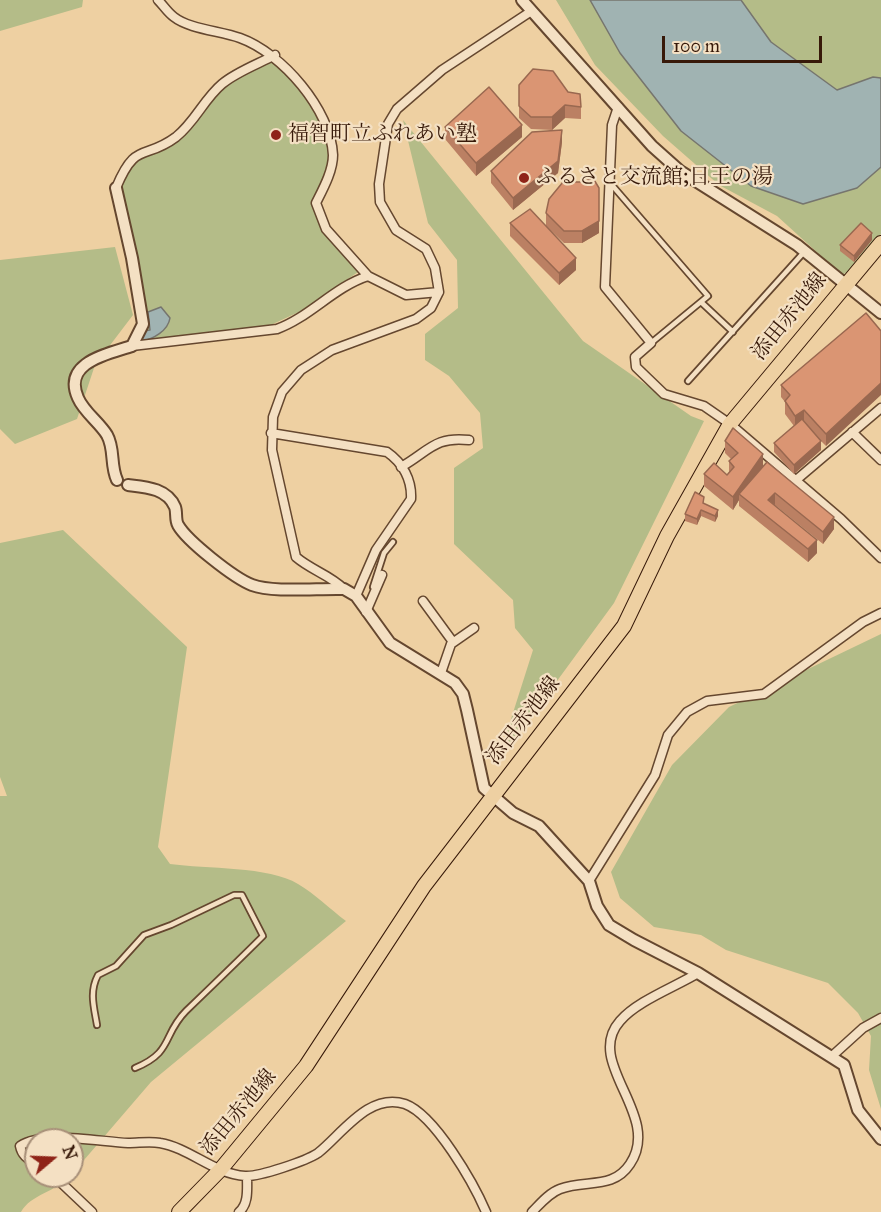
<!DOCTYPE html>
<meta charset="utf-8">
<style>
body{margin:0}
#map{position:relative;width:881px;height:1212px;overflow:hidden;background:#eed0a2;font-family:"IM FELL Great Primer",serif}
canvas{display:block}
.north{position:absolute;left:24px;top:1128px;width:60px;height:60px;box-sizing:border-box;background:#f4e0c3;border:2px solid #a89079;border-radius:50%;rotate:71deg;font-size:16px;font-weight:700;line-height:24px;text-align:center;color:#371909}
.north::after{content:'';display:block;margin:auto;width:21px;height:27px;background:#8f2418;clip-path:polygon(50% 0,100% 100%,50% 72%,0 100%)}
.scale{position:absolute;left:662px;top:36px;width:160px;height:27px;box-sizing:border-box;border:3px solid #371909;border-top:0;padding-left:8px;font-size:18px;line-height:21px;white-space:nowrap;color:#371909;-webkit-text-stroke:4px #f4e0c3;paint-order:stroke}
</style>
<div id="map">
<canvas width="881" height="1212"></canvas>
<div class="north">N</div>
<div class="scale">100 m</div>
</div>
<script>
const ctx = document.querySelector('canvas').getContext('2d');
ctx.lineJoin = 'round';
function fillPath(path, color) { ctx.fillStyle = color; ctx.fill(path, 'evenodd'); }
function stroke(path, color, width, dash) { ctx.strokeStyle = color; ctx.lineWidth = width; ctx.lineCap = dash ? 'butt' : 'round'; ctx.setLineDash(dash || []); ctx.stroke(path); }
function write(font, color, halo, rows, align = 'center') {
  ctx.font = font + ' "IM FELL Great Primer","Noto Serif JP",serif'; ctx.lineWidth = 4.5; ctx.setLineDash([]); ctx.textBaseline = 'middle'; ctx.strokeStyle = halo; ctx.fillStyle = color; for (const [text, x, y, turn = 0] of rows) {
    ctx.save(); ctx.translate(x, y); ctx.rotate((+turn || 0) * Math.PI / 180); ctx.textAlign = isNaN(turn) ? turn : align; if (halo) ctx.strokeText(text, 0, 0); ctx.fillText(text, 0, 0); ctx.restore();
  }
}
fillPath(new Path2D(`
 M0,0H83L82,7L0,31Z
 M556,0H881V234L851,270L842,275L777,216L719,185L663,136L595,65Z
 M275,55L315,107L333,157L317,203L327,229L358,272L301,311L262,329L141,344L138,339L143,324L116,188L125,168L174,138L221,84Z
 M403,120L583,341L691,416L704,421L614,603L497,763L533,650L515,628L513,600L454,544V468L483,448L480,413L449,376L425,360V334L458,308L457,260L428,223Z
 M115,247L133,315L95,365L77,419L15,444L0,429V260Z
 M63,530L187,647L158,847L170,864C206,869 269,866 298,884C315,894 330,909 346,921L151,1082L72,1174V1140H36V1176H70C56,1192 31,1194 21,1212H0V796H7L0,777V543Z
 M881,634V1109L869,1070L871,1036L858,1013L828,983L726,950L701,935L654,927L620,898L611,872L672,765L729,707Z`), '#b4bc88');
const water = new Path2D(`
 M590,0H741L771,42L837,90L873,77L881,78V167L857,188L803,204L751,186L681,131L620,53Z
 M161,307L170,318C168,331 153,339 142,341L140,338L144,331L150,330L148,312Z`);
fillPath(water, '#a0b3b2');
stroke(water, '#76756e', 1.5);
const service = new Path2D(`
 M611,184L708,296L651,343
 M701,302L733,332
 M688,381L805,251
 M373,587L384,553L393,542
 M97,1025C94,1007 89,992 98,975L116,966L144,935L171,925L234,895H242L263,936C238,961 212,986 186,1011C162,1035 174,1052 135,1068`);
const minor = new Path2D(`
 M158,0C163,5 168,13 174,17C189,29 221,31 240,38C282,53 331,110 333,155C333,171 323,189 316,203L326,229L368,276L406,295L439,292
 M618,107L612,125L605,287L651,343L635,357L636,367L664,394L704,406L730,424L841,519L881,558
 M116,188C136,140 144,161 176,137C195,122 204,99 222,84C236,72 258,64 275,55
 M132,346L277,329C310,317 334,287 368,276
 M852,432L881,460
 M271,433L387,452C403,463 412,480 411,499L376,550L356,596
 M401,467C429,451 435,436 469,440
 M795,481L881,408
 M344,589C330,575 311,570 296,557L272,450L273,417L282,392L301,370L332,350L416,319L431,308L439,292L435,268L426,249L396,230L380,202L379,184L388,124L397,109L442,70L530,12
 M423,601L453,642
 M366,612L382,575
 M441,673L451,644L474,628
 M589,881L655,775L668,735L687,712L707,701L764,694L863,622L881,613
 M831,1057L863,1028L881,1018
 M36,1164C28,1159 22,1156 20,1146C44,1130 100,1142 128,1143C139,1143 150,1141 160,1143C190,1148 214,1174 245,1176C259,1177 306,1161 318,1153C342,1134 369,1092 405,1104C435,1115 474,1184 486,1212
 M54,1176L92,1212
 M239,1212C249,1204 247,1188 247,1176
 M532,1212C540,1204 549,1193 560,1189C586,1179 613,1190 630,1164C663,1115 583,1063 620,1021C637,1001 675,987 698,973`);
const tertiary = new Path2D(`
 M522,0L652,146L680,171L797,245L881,313
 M116,188L132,258L143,324L132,346C108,354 62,362 78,398C84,412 99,422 107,435C115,449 110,465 117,480
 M128,485C145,487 167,488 175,507C177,512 175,520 178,525C187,541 234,578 252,585C273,593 319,588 344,589L356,596L390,643L455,683L463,694L467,710L484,788L513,813L539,826L589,881L597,906L609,925L634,940L698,973L844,1065L858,1110L881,1139`);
const primary = new Path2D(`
 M179,1212L221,1169L306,1066L424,886L624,626L667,536L730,424L881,243`);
stroke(service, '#65472f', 8);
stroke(minor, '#65472f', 11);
stroke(tertiary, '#65472f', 14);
stroke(primary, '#371909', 16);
stroke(service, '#f4e0c3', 4.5);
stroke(minor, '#f4e0c3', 8);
stroke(tertiary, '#f4e0c3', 10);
stroke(primary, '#eed0a2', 14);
fillPath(new Path2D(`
 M519,85L568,92L581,107V119L565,118L552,130L531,129L519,118Z
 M445,127L522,137L476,176L445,139Z
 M562,142L558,173L513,210L491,183V171Z
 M546,213L599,233L582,243H564L546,226Z
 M510,223L576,270L559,285L510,236Z
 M872,240L854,262L840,251V245Z
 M866,313L826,446L821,441V450L794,474L774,452V443L794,426L785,414V402L781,397V385Z
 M725,441L763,467L834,529L823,544L775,505L817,553L808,562L739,506V500L733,510L704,486V474L727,475L729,472V461L731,459L725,453Z
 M704,503L718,516L715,522L701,516L697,525L685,521V514Z`), '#bb8063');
fillPath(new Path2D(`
 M565,105V118L552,130V117Z
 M522,125V137L476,176V163Z
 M562,130V142L558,173L513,210V198Z
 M599,188V233L582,243V231Z
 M872,233V240L854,262V256Z
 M576,258V270L559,285V273Z
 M881,383V395L826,446V434Z
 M804,410V423L795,428V416Z
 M821,441V450L794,474V465Z
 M763,454V467L739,494V500L733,510V497Z
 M775,493V505L768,500Z
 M701,510V516L697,525V519Z
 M718,510V516L715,522V516Z
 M834,517V529L823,544V532Z
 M817,540V553L808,562V549Z`), '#996850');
const building = new Path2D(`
 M533,69L553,71L568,92L580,94L581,107L565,105L552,117H531L519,106V85Z
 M489,87L522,125L476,163L445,127Z
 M562,130L558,161L513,198L491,171L532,132Z
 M593,178L599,188V221L582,231H564L546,213L549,199L563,182H583Z
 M530,209L576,258L559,273L510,223Z
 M861,223L872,233L854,256L840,245Z
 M866,313L881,331V383L826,434L804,410L795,416L785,401L790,395L781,385Z
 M802,419L821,441L794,465L774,443Z
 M733,428L763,454L733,497L704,474L714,463L727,475L734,467L729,461L738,453L725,441Z
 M767,462L834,517L823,532L775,493L768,500L817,540L808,549L739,494Z
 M695,492L704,497L703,503L718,510L715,516L701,510L697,519L685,514Z`);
fillPath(building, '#da9573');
stroke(building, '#996850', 1.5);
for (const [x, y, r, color] of [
 [276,135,6,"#8f2418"],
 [524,178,6,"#8f2418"]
]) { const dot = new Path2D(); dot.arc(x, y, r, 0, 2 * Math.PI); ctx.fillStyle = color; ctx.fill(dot); stroke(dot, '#f4e0c3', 2); }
write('21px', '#371909', '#f4e0c3', [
 ["福智町立ふれあい塾",288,135],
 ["ふるさと交流館;日王の湯",536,178]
], 'left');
write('21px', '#371909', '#f4e0c3', [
 ["添田赤池線",790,317,-51],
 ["添田赤池線",524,721,-52],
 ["添田赤池線",239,1113,-50]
]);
</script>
